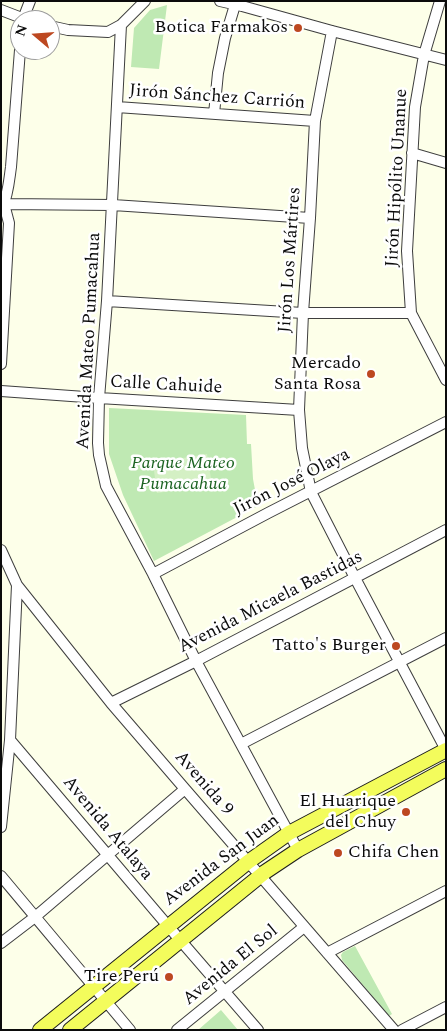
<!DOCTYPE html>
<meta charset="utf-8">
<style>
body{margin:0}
#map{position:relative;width:447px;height:1031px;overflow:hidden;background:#fdffe9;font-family:Spectral,serif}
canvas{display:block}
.frame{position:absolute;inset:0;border:2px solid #0b0b0b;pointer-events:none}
.north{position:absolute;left:10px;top:10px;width:50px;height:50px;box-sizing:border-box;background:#fff;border:1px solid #9d9d9d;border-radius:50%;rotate:288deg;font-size:14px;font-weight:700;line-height:20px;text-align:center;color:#0b0b0b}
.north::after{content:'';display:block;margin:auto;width:18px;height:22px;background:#bd4821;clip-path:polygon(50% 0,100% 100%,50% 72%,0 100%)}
</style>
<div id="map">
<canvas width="447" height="1031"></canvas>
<div class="frame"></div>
<div class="north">N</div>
</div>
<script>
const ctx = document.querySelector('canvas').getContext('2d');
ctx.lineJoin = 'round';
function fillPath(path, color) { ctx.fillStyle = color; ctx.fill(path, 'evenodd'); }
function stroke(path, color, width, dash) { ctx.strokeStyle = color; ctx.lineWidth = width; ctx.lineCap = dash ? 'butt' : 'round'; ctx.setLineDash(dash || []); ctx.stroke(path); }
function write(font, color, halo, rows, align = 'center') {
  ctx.font = font + ' Spectral,serif'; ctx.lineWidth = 5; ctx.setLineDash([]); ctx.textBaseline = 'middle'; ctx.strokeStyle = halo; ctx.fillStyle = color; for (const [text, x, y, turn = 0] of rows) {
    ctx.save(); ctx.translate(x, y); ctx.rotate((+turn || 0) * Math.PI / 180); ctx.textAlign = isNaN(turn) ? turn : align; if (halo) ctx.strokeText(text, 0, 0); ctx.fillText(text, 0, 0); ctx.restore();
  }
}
fillPath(new Path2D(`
 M167,5L159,69L131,67L134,28L150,10Z
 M109,408L246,415L247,444H251L253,479L258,506L154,561L123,495L109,454Z
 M355,946L392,1014L389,1016L342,960L341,955L343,952Z
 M221,1010L238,1030H198Z`), '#bfe9b3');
fillPath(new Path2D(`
 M207,454L212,485L157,493L153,463Z`), '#d4f0c4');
const minor = new Path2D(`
 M220,1L242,6L332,31L446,60
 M440,1L424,55L415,107L407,251L411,313L446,380
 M1,10L27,20
 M23,19L30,1
 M121,25L107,301L99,398L98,443L99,455L106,486L153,574L196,661L298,850
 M50,26L68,30L108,32L121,25L145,1
 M332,31L315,121L310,218L303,313L299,410L302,448L311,492L355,578L446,750
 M117,107L315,121
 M214,114L218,73L225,38L235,5
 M412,153L446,163
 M1,203L4,204L113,205L310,218
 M2,208C8,196 9,181 11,167L20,50
 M107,301L303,313H411
 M1,364L9,223L4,204
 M1,391L99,398L299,410
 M1,550L17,585L111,703L185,789L394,1030
 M153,574L268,513L446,422
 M111,703L196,661L446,530
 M10,740L168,926L258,1030
 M241,744L446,638
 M1,827L10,740L17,585
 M1,876L130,1030
 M1,943L35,917L185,789
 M327,953L446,891
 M177,1030L304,927
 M402,1030L446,1007`);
const major = new Path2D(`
 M40,1030L248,862L289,833L446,750
 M70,1030L265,872L298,850L446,769`);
stroke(minor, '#3e3e3e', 12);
stroke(major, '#1c1c1c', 16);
stroke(minor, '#fff', 10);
stroke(major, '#f3fc5c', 14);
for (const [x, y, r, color] of [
 [298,28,5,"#bd4821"],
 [371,374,5,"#bd4821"],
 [396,646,5,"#bd4821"],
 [406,812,5,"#bd4821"],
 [338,853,5,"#bd4821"],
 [169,977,5,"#bd4821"]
]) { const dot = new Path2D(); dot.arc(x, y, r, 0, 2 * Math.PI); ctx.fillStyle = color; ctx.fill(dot); stroke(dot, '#fff', 2); }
write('18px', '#0b0b0b', '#fff', [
 ["Botica Farmakos",288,28],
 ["Mercado",361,364],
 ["Santa Rosa",361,385],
 ["Tatto's Burger",386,646],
 ["El Huarique",396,802],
 ["del Chuy",396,823],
 ["Chifa Chen",348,853,"left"],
 ["Tire Perú",159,977]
], 'right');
write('18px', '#0b0b0b', '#fff', [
 ["Jirón Sánchez Carrión",217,98,4],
 ["Jirón Hipólito Unanue",398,178,-87],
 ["Jirón Los Mártires",291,260,-86],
 ["Avenida Mateo Pumacahua",90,341,-87],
 ["Calle Cahuide",166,386,3],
 ["Jirón José Olaya",292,483,-27],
 ["Avenida Micaela Bastidas",271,603,-27],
 ["Avenida 9",203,784,49],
 ["Avenida Atalaya",107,829,50],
 ["Avenida San Juan",222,861,-37],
 ["Avenida El Sol",231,966,-39]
]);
write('italic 18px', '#1b6321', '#fff', [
 ["Parque Mateo",183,464],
 ["Pumacahua",183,485]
]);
</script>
